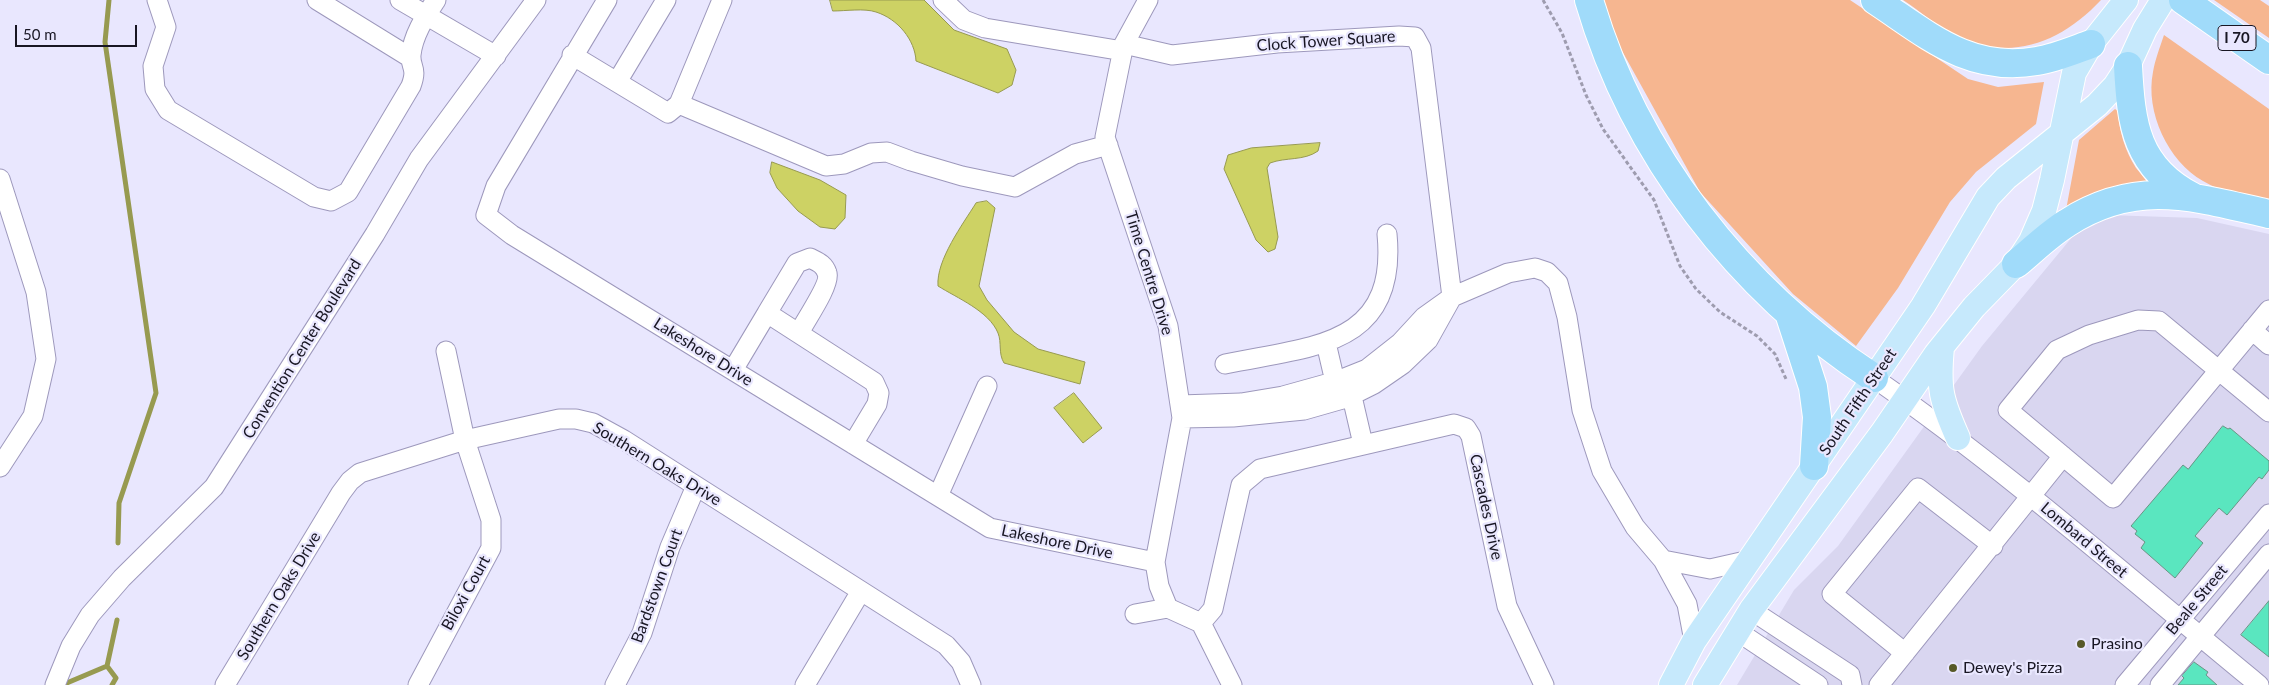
<!DOCTYPE html>
<style>
body{margin:0}
#map{position:relative;width:2269px;height:685px;overflow:hidden;background:#e9e7fe;font-family:Lato,sans-serif}
canvas{display:block}
.scale{position:absolute;left:15px;top:25px;width:122px;height:22px;box-sizing:border-box;border:2px solid #181623;border-top:0;padding-left:6px;font-size:15px;line-height:18px;white-space:nowrap;color:#181623;-webkit-text-stroke:4px #e9e7fe;paint-order:stroke}
</style>
<div id="map">
<canvas width="2269" height="685"></canvas>
<div class="scale">50 m</div>
</div>
<script>
const ctx = document.querySelector('canvas').getContext('2d');
ctx.lineJoin = 'round';
function fillPath(path, color) { ctx.fillStyle = color; ctx.fill(path, 'evenodd'); }
function stroke(path, color, width, dash) { ctx.strokeStyle = color; ctx.lineWidth = width; ctx.lineCap = dash ? 'butt' : 'round'; ctx.setLineDash(dash || []); ctx.stroke(path); }
function write(font, color, halo, rows, align = 'center') {
  ctx.font = font + ' Lato,sans-serif'; ctx.lineWidth = 4.5; ctx.setLineDash([]); ctx.textBaseline = 'middle'; ctx.strokeStyle = halo; ctx.fillStyle = color; for (const [text, x, y, turn = 0] of rows) {
    ctx.save(); ctx.translate(x, y); ctx.rotate((+turn || 0) * Math.PI / 180); ctx.textAlign = isNaN(turn) ? turn : align; if (halo) ctx.strokeText(text, 0, 0); ctx.fillText(text, 0, 0); ctx.restore();
  }
}
fillPath(new Path2D(`
 M2107,215L2197,218L2269,234V685H1737L1794,590L1838,546L1982,346L2073,236Z`), '#d9d6f0');
fillPath(new Path2D(`
 M1599,0H1850L1968,79L1998,87L2044,82L2036,124L1976,172L1950,202L1898,288L1856,346L1793,294L1700,192L1621,49Z
 M1903,0H2101C2061,43 2009,63 1954,35C1936,26 1920,11 1903,0Z
 M2214,0H2260L2269,6V38Z
 M2164,35L2269,109V201C2247,196 2222,193 2203,181C2168,161 2145,112 2153,72C2155,60 2160,47 2164,35Z
 M2115,109L2118,111C2119,131 2125,151 2136,168C2140,173 2145,178 2148,184L2066,210L2079,140Z`), '#f6b690');
const water = new Path2D(`
 M830,0H924L954,30L1007,49L1016,70L1012,85L998,93L916,61C915,40 898,19 876,12C864,8 846,11 833,11Z
 M1320,143L1318,151C1304,161 1286,157 1270,163L1267,168L1278,237L1275,249L1268,252L1256,240L1224,169L1228,155L1251,148Z
 M772,162L820,180L846,195L845,218L835,229L820,227L798,211L777,188L770,173Z
 M987,201L995,208L979,286L987,300L1014,332L1038,349L1085,362L1080,384L1004,363C998,353 1002,343 998,333C989,311 957,298 938,286C936,260 963,224 976,203Z
 M1074,393L1102,428L1083,443L1054,408Z`);
fillPath(water, '#cdd264');
stroke(water, '#979a50', 1);
stroke(new Path2D(`
 M109,0L105,42L156,393L119,503L118,543
 M107,666L117,620
 M62,685L107,666L116,678L112,685`), '#979a50', 5);
const building = new Path2D(`
 M2223,426L2228,429L2230,428L2269,461V470L2262,479L2259,477L2227,515L2219,508L2195,536L2203,543L2175,578L2141,548L2145,542L2135,534L2137,531L2131,526L2183,465L2188,469Z
 M2269,601V657L2241,635Z
 M2194,662L2208,672L2206,675L2217,685H2178L2184,678L2182,676Z`);
fillPath(building, '#5ae6bf');
stroke(building, '#6a9586', 1);
const minor = new Path2D(`
 M157,0L166,27L153,66L155,89L168,110L314,197L331,201L348,192L411,86C418,67 410,68 411,55C413,35 425,17 436,0
 M317,0L411,58
 M400,0L496,56
 M607,0L496,186L486,215L512,235L990,528L1155,562
 M943,0L964,20L985,28L1123,51
 M1148,0L1124,44L1105,137L1168,326L1182,418L1155,562L1159,586L1168,608
 M1124,44L1172,55L1277,43L1399,36L1415,37L1421,48L1452,297L1428,340L1403,364L1374,384L1346,398L1304,410L1233,417L1182,418
 M572,55L668,113L679,104L722,0
 M617,82L666,0
 M679,104L826,166L844,164L871,153L887,152L911,161L962,176L1015,187L1075,154L1108,145
 M0,179L36,292L46,359L33,416L0,467
 M2269,310L2113,498L2008,410L2057,350L2089,335L2138,320L2159,321L2269,412
 M767,313L797,263L810,258C818,262 824,264 827,273C831,284 805,321 799,333
 M2252,330L2269,345
 M1326,343L1333,373L1346,398L1353,401L1363,444
 M1225,364C1310,346 1398,348 1387,234
 M733,370L767,313L874,382L879,393L877,404L853,444
 M1874,378C2009,472 2132,581 2259,685
 M1180,405L1241,403L1283,396L1337,381L1367,369L1400,343L1424,317L1452,297L1508,273L1535,268L1547,272L1558,283L1567,317L1582,410L1602,471L1635,527L1663,560L1687,604L1694,641
 M938,496L987,386
 M1663,560L1710,569L1750,560
 M1168,608L1201,623L1232,685
 M1751,610L1850,675L1852,685
 M1135,614L1168,608
 M1201,623L1213,609L1241,485L1260,469L1454,424L1466,428L1471,436L1507,606L1544,685
 M1737,631L1818,685
 M1905,653L1832,594L1918,488L1993,546
 M55,685L71,646L90,615L122,578L214,487L375,234L419,159L536,0
 M225,685L341,493L350,481L360,473L465,440L559,419H576L593,423L624,440L946,645L961,662L971,685
 M418,685L491,548V520L465,440L446,351
 M615,685L642,633L670,547L696,486
 M805,685L861,591
 M1879,685L2063,456
 M2125,685L2269,514
 M2160,685L2269,554`);
const major = new Path2D(`
 M1942,347C1938,389 1941,400 1958,438
 M1671,685L1694,641L1923,306L1988,197L2006,178L2097,105L2115,86L2128,66L2145,29L2163,0
 M1705,685L1751,610L1882,433L1936,354L1974,307L2016,264L2031,241L2044,211L2052,180L2074,73L2091,44L2126,0`);
const highway = new Path2D(`
 M1589,0C1634,154 1739,290 1874,378
 M1875,0C1928,35 1969,73 2037,61C2055,58 2074,50 2091,44
 M2183,0L2269,60
 M2128,66C2131,124 2136,168 2193,197
 M2016,264C2033,250 2049,234 2067,223C2137,178 2194,197 2269,214
 M1789,313L1813,387L1817,417L1814,466`);
stroke(minor, '#9d98bc', 21);
stroke(major, '#fff', 26);
stroke(highway, '#fff', 30);
stroke(new Path2D(`
 M1543,0L1562,33L1586,95L1603,129L1654,200L1680,266L1696,289L1720,312L1757,336L1775,354L1786,379`), '#9e9caf', 3, [4, 2.5]);
stroke(minor, '#fff', 19);
stroke(major, '#c6e9fc', 24);
stroke(highway, '#a0dbfa', 28);
for (const [x, y, r, color] of [
 [2081,644,5,"#575927"],
 [1953,668,5,"#575927"]
]) { const dot = new Path2D(); dot.arc(x, y, r, 0, 2 * Math.PI); ctx.fillStyle = color; ctx.fill(dot); stroke(dot, '#e9e7fe', 2); }
for (const [x, y, w] of [
 [2237,38,38]
]) { const box = new Path2D(); box.roundRect(x - w / 2, y - 12.5, w, 25, 4); ctx.fillStyle = '#e9e7fe'; ctx.fill(box); stroke(box, '#181623', 1); }
write('bold 15px', '#181623', null, [
 ["I 70",2237,38]
]);
write('16px', '#181623', '#e9e7fe', [
 ["Clock Tower Square",1326,41,-4],
 ["Time Centre Drive",1149,273,73],
 ["Convention Center Boulevard",302,349,-58],
 ["Lakeshore Drive",703,352,32],
 ["South Fifth Street",1858,402,-56],
 ["Southern Oaks Drive",657,464,31],
 ["Cascades Drive",1486,507,78],
 ["Lombard Street",2084,540,40],
 ["Lakeshore Drive",1057,542,12],
 ["Bardstown Court",657,586,-70],
 ["Biloxi Court",466,593,-61],
 ["Southern Oaks Drive",279,596,-59],
 ["Beale Street",2197,600,-50]
]);
write('16px', '#181623', '#e9e7fe', [
 ["Prasino",2091,644],
 ["Dewey's Pizza",1963,668]
], 'left');
</script>
